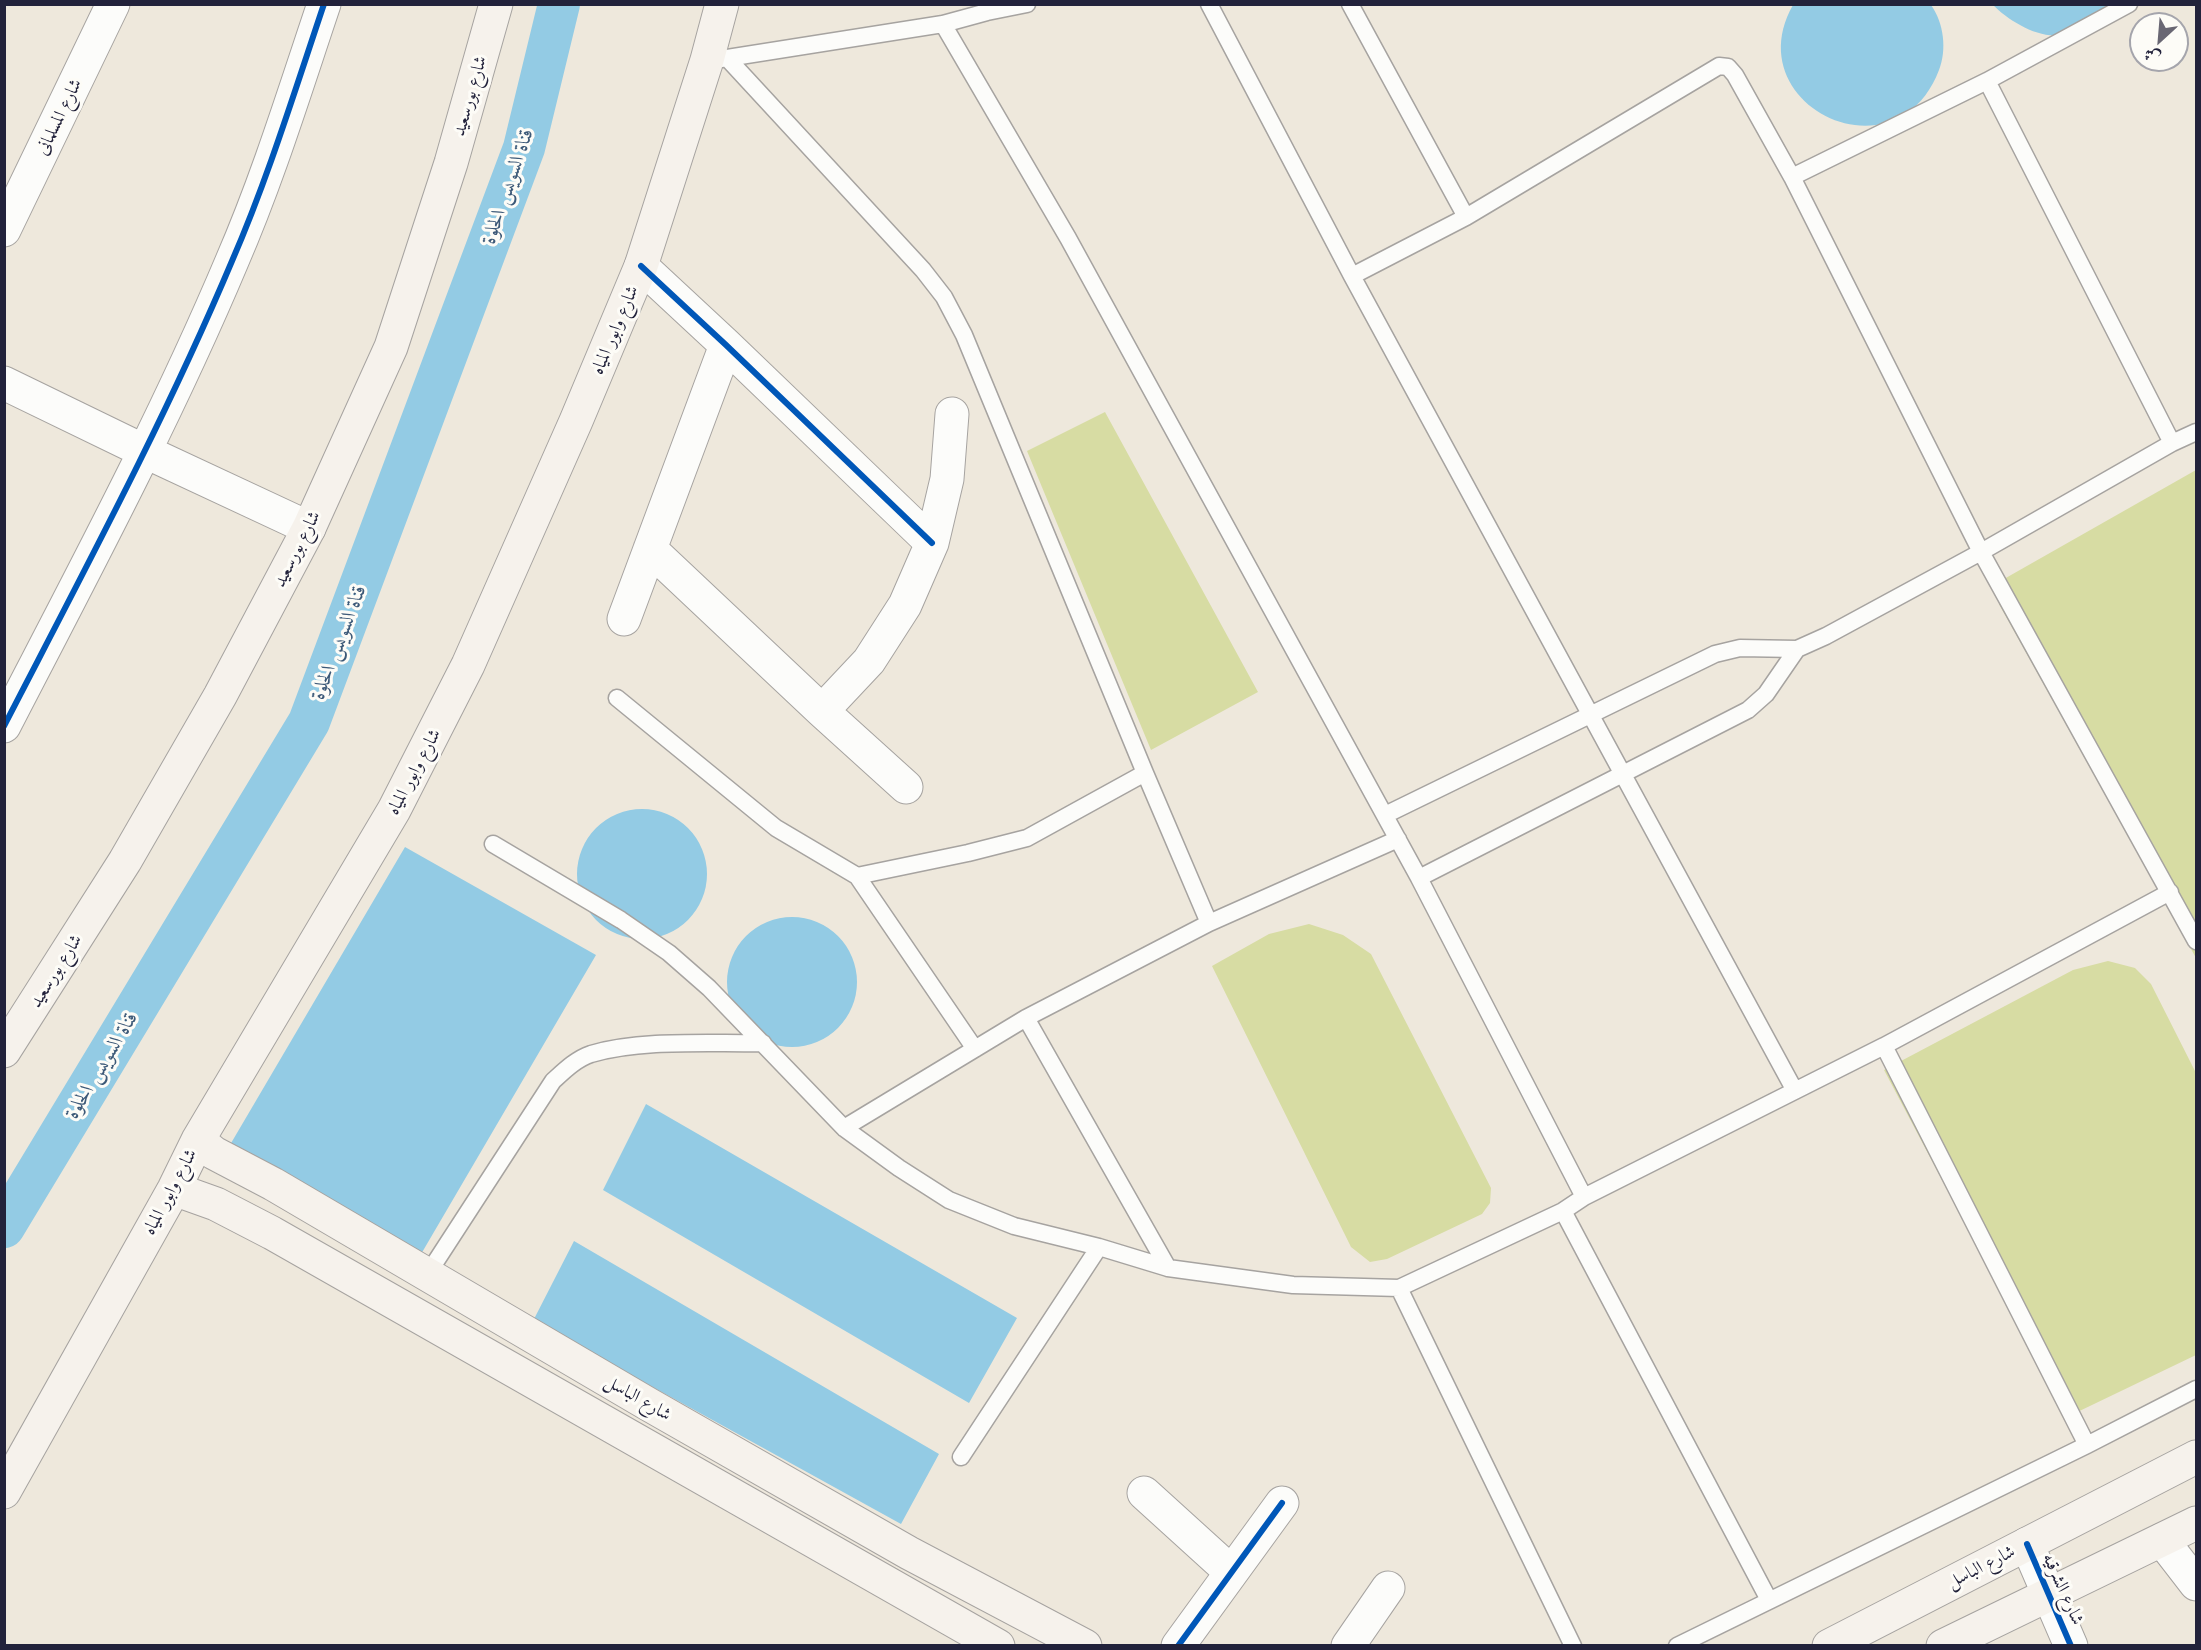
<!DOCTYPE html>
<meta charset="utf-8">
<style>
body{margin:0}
#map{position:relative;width:2201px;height:1650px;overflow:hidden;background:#eee8dc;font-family:"Libre Caslon Text",Amiri,serif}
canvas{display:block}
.frame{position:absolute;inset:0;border:6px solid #22223b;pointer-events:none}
.north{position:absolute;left:2129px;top:12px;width:60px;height:60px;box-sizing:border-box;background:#fdfcf7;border:2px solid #a5a5ac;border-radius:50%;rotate:206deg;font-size:16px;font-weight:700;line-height:24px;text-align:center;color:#22223b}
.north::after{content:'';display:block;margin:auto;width:21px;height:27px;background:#696773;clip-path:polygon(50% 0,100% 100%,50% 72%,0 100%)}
</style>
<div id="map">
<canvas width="2201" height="1650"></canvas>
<div class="frame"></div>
<div class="north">ش</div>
</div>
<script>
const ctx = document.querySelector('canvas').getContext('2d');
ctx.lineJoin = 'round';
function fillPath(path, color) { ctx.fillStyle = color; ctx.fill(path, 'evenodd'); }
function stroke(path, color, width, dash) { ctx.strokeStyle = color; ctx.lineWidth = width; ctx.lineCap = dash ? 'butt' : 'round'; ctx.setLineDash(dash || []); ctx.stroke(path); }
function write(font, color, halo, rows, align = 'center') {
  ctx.font = font + ' "Libre Caslon Text",Amiri,serif'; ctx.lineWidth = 6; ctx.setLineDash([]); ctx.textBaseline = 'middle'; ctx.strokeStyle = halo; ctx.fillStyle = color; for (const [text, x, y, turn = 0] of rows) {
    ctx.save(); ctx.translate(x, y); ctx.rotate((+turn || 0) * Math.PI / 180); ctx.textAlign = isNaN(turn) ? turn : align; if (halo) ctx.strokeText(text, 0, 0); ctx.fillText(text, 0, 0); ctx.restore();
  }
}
fillPath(new Path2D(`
 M1105,412L1258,692L1151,750L1027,451Z
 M2196,470V958L1999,604L2004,579Z
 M1309,924L1343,935L1371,954L1491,1188L1490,1203L1482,1214L1387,1259L1370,1262L1351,1247L1212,966L1269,934Z
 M2108,961L2135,968L2151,984L2196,1073V1355L2067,1417L1884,1070L2073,970Z`), '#d7dca3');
fillPath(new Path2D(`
 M1793,5H1931C1944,23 1947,50 1939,70C1896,183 1736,105 1793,5Z
 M1993,5H2120C2106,12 2078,31 2065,34C2041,41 2009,21 1993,5Z
 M577 874a65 65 0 1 1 130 0a65 65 0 1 1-130 0Z
 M405,847L596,955L417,1261L227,1150Z
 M727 982a65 65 0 1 1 130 0a65 65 0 1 1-130 0Z
 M646,1104L1017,1318L969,1403L603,1190Z
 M574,1241L939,1454L901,1524L533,1321Z`), '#93cbe4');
stroke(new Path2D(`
 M4,1227L309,722L524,148L559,4`), '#93cbe4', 42);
const lane = new Path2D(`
 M1209,4L1352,276L1795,1091
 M1350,4L1466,217
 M943,24L1068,238L1419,878L1584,1197
 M721,59L943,24L987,12L1027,4
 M728,59L923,270L944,297L964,335L1145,773L1209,923
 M1987,81L2172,443
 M1792,177L1987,81L2129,4
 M1352,276L1466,217L1719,66L1728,67L1735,75L1792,177L1981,552L2196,941
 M617,698L776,828L857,876L975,1049
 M1385,815L1715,654L1740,648L1797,649L1826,636L1981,552L2172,443L2196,432
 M493,844L621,920L669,953L709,988L844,1128L899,1168L949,1200L1014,1226L1099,1247L1168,1268L1293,1285L1399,1288L1563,1211L1584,1197L1884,1046L2170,892
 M857,876L968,853L1027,838L1145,773
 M1419,878L1748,710L1766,694L1797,649
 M1026,1018L1168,1268
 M1884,1046L2087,1445
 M844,1128L1026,1018L1209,923L1398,839
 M1563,1211L1769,1600
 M427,1275L553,1081C564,1071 576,1059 591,1054C642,1039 710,1044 763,1043
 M1399,1288L1573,1646
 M961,1457L1099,1247
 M1677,1646L2087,1445L2196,1389`);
const street = new Path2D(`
 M4,230L113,4
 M641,266L726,345L932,543
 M4,383L144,451L309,528
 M650,549L822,711L906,787
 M624,619L726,345
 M822,711L869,661L905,605L932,543L947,479L952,414
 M4,726C83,573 165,420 232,261C268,178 295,90 324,4
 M1144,1493L1231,1572
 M2162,1540L2196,1584
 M2027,1544L2071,1646
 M1178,1646L1282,1503
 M1348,1646L1388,1588`);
const secondary = new Path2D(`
 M4,1051L125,861L220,696L309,528L391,347L451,163L496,4
 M198,1140L214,1153L273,1184L648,1404L909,1553L1085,1646
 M174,1189L216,1204L272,1233L998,1646
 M4,1492L174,1189L198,1140L394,810L468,665L576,421L641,266L707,60L722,4
 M1829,1646L2196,1457
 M1943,1646L2196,1523`);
stroke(lane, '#a6a3a0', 19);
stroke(street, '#a6a3a0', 35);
stroke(secondary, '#a6a3a0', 35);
stroke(lane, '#fcfcfa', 16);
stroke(street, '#fcfcfa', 33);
stroke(secondary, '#f6f2ec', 33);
stroke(new Path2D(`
 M641,266L726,345L932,543
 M4,726C83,573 165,420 232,261C268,178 295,90 324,4
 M2027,1544L2071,1646
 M1178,1646L1282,1503`), '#0057b8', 6);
write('18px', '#22223b', '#fdfcf7', [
 ["شارع بورسعيد",470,96,-74],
 ["شارع المسلمانى",59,117,-64],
 ["شارع وابور المياه",615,330,-67],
 ["شارع بورسعيد",297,549,-63],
 ["شارع وابور المياه",414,772,-62],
 ["شارع بورسعيد",56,971,-58],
 ["شارع وابور المياه",170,1192,-62],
 ["شارع الباسل",638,1398,30],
 ["شارع الباسل",1981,1567,-27],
 ["شارع الشرقيه",2063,1589,66]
]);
write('italic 20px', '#3c5978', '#fdfcf7', [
 ["قناة السويس الحلوة",508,186,-71],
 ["قناة السويس الحلوة",339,642,-69],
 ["قناة السويس الحلوة",102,1065,-59]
]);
</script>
